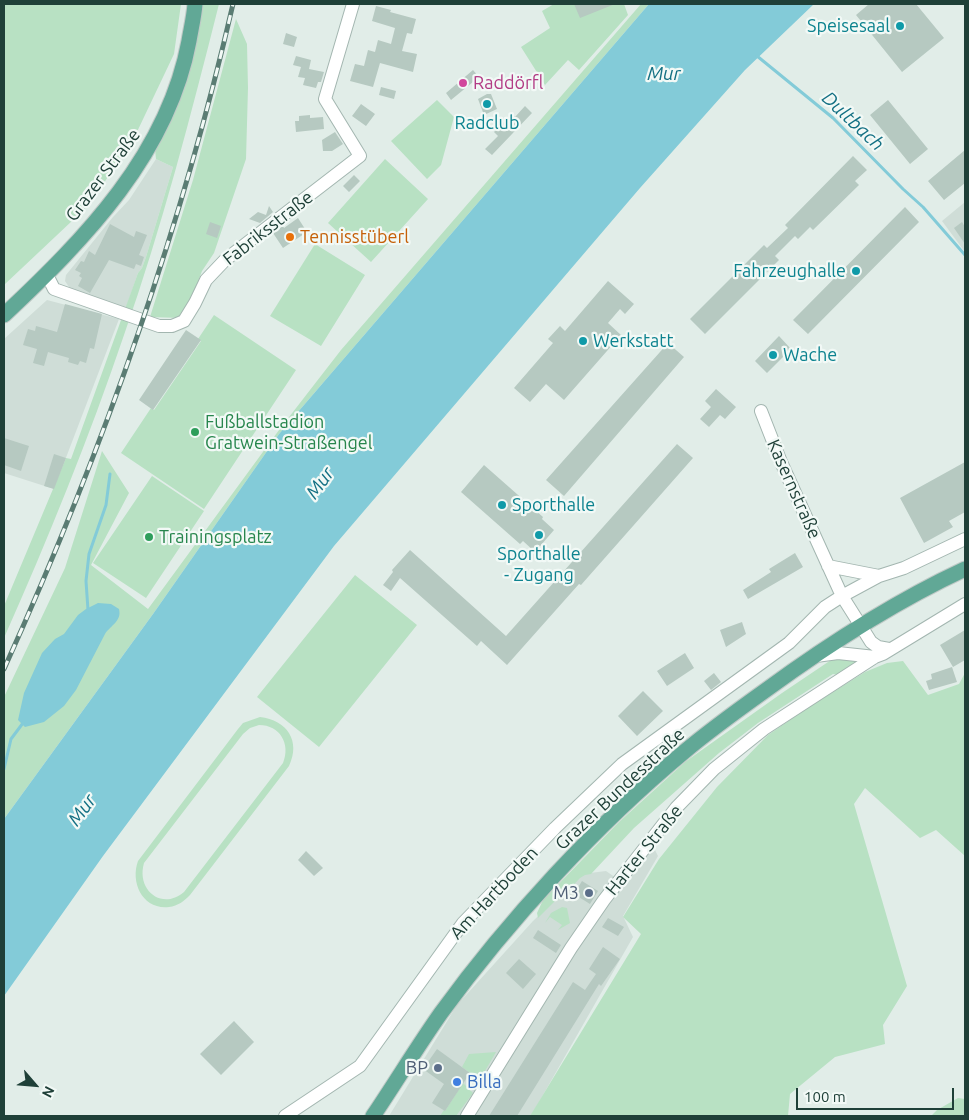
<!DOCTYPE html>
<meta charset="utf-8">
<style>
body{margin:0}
#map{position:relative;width:969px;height:1120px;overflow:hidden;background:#e1ede8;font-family:Ubuntu,sans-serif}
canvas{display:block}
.frame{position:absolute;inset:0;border:5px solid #1f4038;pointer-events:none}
.north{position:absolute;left:10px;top:1060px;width:50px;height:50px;-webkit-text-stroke:4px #f2f9f6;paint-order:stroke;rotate:117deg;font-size:14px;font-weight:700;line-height:20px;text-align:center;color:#1f4038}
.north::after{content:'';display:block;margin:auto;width:18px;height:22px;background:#1f4038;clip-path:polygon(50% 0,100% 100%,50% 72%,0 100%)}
.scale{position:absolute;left:796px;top:1088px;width:158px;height:22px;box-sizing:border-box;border:2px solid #1f4038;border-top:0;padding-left:6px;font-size:15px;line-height:18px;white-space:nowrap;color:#1f4038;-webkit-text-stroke:4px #f2f9f6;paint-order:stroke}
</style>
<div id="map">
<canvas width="969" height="1120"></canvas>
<div class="frame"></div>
<div class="north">N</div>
<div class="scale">100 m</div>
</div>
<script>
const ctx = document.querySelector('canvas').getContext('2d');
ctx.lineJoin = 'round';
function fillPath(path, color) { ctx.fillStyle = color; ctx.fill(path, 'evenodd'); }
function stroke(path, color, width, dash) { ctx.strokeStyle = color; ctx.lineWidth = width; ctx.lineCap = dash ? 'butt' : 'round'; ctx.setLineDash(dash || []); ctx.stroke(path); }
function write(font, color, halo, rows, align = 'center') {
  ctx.font = font + ' Ubuntu,sans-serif'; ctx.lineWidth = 4.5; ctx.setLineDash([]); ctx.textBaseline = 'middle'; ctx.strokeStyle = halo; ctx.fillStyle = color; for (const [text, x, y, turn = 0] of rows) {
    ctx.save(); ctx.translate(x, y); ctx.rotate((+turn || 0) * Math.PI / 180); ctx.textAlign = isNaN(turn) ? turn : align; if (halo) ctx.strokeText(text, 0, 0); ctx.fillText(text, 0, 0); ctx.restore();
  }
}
fillPath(new Path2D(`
 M156,159L173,167L146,257L142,268L138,273L125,311L71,290L65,281L66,275L113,217L129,200Z
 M965,202V252L942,221Z
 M47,300L119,319L54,489L4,473V339Z
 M653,846L658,856L623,916L633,937L531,1116H389L457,1005L533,921L582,874L606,871L622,882Z`), '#cfddd7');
fillPath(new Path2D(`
 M4,4H181L174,54L135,136L90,204L4,285Z
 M200,4H219C191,115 162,227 124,335C89,438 48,539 4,638V606L66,458L71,459L138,273L142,268L146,257L173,167L156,159L155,149Z
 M554,4H624L628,15L579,70L568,60L545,85L521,47L550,28L542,11Z
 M641,4H649L279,434L153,614L4,819V697L65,568L102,451L129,493L91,565L148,609L279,430L341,350Z
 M236,19L247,44L248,88L246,159L214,253L202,271L188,308L181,318L150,317L193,180Z
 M437,100L454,117L441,165L427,179L391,141Z
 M385,159L428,199L371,262L328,223Z
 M315,244L365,275L321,346L270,316Z
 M214,315L296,370L204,509L121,453L151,408L154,410L201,341L198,339Z
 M152,476L204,511L146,598L93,563Z
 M355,575L417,625L319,747L257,697Z
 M834,658L863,661L839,675L833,674L758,723L719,753L634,828L591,874L585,875L580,878L563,896L556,900L538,918L537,913L543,900L618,823L685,762L782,693Z
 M903,661L928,695L959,684L965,673V856L936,830L920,838L865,788L854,804L907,986L883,1025L885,1044L835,1057L790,1094L788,1116H530L641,934L623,917L659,859L717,787L768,735L809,707L865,672L887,663Z
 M260,717C287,720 301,741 289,766L190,895C184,901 178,906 169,907C143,910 130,883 138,861L238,729L243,723ZM259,725C280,725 291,744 283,763L184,892C162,911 136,890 144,863L243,734L250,728Z
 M562,907L567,908L570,923L558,930L562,925L550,917L545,923L551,913Z
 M496,1052L478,1083L467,1077L470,1073L462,1067L469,1054Z
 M463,1083L473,1093L456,1116H440L444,1110L445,1111Z
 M958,1098L965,1099V1116H931L937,1110Z`), '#b8e1c3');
fillPath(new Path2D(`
 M649,4H814L745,70L640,188L334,546L103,856L4,996V819L153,614L279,434Z
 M98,603L111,604L119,609C122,621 111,625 105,634L76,690L64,706L44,722L25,727L18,720L24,693L42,653L55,639L64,634L78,615L86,609Z`), '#83cbd8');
stroke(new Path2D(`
 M757,56L833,118L903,189L923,207L965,255
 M88,610L86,581L89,554L106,505L110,474
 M4,769L11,739L23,723`), '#83cbd8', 3);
fillPath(new Path2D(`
 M574,4H615L580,18Z
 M869,4H916L944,38L902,72L856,15Z
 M376,6L391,10L390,12L416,19L412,34L407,33L402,51L417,54L413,72L380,63L373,87L350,81L355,64L364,66L368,50L375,52L378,40L391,44L395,28L372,21Z
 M286,33L297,37L294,47L283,44Z
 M296,56L311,60L309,69L324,72L321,82H318L316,88L303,85L305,78L298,77L301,67L293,65Z
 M473,70L479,77L451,100L446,93Z
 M381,87L396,91L394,99L379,95Z
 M487,94H491L497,109L484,115L478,99Z
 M888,100L928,149L910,164L870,115Z
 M361,104L375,114L366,126L352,116Z
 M525,106L532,113L492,155L485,149L498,136L494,132L512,114L515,117Z
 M310,115V118L323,117L324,129L296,132L295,121H299V116Z
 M335,132L343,144L332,151H323L322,140Z
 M965,150V183L944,200L928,181Z
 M853,156L867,170L855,181L859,185L813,230L810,227L798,239L795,236L775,256L779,260L705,334L690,319L764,245L767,248L788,228L785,225Z
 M354,175L360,181L349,192L343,186Z
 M269,206L273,212L260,223L249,219L258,212L266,215Z
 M905,207L919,222L808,334L793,320Z
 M298,218L307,232L283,248L273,233L283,226L284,228Z
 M210,222L221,226L217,238L206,234Z
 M962,222L965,227V244L954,228Z
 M110,224L134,237L136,231L147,235L139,255L144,257L141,266L136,264L134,269L109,260L90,293L78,286L82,278L79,276L81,273L75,270L81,261L84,262L89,251L95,255Z
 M608,281L634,304L625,314L620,309L608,323L621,335L564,400L546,384L530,402L514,388L553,343L548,339L560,326L565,331Z
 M65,304L102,314L94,349L90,348L86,363L80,361L78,365L68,362L69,358L48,352L44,366L33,363L37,349L23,345L28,329L35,331L36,326L57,332Z
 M186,330L201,340L153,410L139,400Z
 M779,336L791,349L767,373L755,361Z
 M668,343L684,357L564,496L546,480Z
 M716,389L736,407L725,419L720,415L709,427L700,419L711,407L705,401Z
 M4,438L29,446L21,471L4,465Z
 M677,444L693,458L581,585L579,584L507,665L481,641L477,646L400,578L391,591L383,585L393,572L392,570L410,550L506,636Z
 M54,454L66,458L54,489L44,486Z
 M965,462V512L949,521L953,527L924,543L900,498Z
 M484,465L543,517L542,519L554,530L535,552L523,541L520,544L461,492Z
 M795,553L803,567L748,599L743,590L771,572L769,569Z
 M742,622L746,634L726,647L720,630Z
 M965,630V660L953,667L940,645Z
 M685,653L694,668L667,686L657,671Z
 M952,667L957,682L929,690L926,681L932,679L931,674Z
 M714,673L721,682L711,690L704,681Z
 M643,691L663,711L637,736L618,716Z
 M306,851L323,868L314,876L298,860Z
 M582,881L598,891L590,904L574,894Z
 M608,918L624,927L618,936L602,927Z
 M538,930L561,945L556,953L533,938Z
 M603,947L620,959L601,986L599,984L517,1116H489L573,982L585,990L596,974L589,969Z
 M519,959L536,974L523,989L506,973Z
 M234,1021L254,1042L221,1075L200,1054Z
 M437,1049L470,1073L445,1111L432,1103L444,1084L423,1069Z`), '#b6c9c1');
const minor = new Path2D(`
 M46,273L54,289L159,326H172L184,321L195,303L206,280L225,260L360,156L325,99L353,4
 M761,411L781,462L842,596L871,642L878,647L889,649
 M828,566L879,576
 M816,656L838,653L875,657
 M285,1116L360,1066L463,923L555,828L622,764L789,643L825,607L842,596L879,576L904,568L965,539
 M467,1116L571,948L604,900L676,808L714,769L764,729L875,657L883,654L965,604`);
const major = new Path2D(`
 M4,315C85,239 168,154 189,41C191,29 194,17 195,4
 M373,1116C396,1082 417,1047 441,1013C508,921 596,825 684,752C710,730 738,710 766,690C829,644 894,602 965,569`);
stroke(minor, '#a3b6b0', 14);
stroke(major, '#c0cac7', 17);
stroke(minor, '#fff', 12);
stroke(major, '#61a896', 15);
const rail = new Path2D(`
 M4,669C100,457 181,231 233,4`);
stroke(rail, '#5a7c73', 5);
stroke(rail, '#f2f9f6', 3, [9]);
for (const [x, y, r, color] of [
 [900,26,5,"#0f9aa8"],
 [463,83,5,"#d1479c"],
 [487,104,5,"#0f9aa8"],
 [290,237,5,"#e8710a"],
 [856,271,5,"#0f9aa8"],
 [583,341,5,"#0f9aa8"],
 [773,355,5,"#0f9aa8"],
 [195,432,5,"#2e9e5b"],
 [502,505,5,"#0f9aa8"],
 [539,535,5,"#0f9aa8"],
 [149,537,5,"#2e9e5b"],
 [589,893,5,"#5c6f8a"],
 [438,1068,5,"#5c6f8a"],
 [457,1082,5,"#3f7fe0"]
]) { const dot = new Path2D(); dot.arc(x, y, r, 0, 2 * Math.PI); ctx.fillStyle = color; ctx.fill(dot); stroke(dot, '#f2f9f6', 2); }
write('18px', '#0d838f', '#f2f9f6', [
 ["Speisesaal",890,26,"right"],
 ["Radclub",487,123,"center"],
 ["Fahrzeughalle",846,271,"right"],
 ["Werkstatt",593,341],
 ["Wache",783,355],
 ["Sporthalle",512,505],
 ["Sporthalle",539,554,"center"],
 ["- Zugang",539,575,"center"]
], 'left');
write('18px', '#b23c85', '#f2f9f6', [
 ["Raddörfl",473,83]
], 'left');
write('18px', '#1f4038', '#f2f9f6', [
 ["Grazer Straße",103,175,-53],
 ["Fabriksstraße",268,228,-38],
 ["Kasernstraße",794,489,66],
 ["Grazer Bundesstraße",620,789,-43],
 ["Harter Straße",644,850,-51],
 ["Am Hartboden",494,893,-47]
]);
write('18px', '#c56008', '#f2f9f6', [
 ["Tennisstüberl",300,237]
], 'left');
write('18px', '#27864d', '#f2f9f6', [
 ["Fußballstadion",205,422],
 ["Gratwein-Straßengel",205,443],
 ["Trainingsplatz",159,537]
], 'left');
write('18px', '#4e5e75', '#f2f9f6', [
 ["M3",579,893],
 ["BP",428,1068]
], 'right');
write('18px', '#366cbe', '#f2f9f6', [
 ["Billa",467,1082]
], 'left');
write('italic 19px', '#137083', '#f2f9f6', [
 ["Mur",664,74],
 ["Dultbach",853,121,43],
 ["Mur",320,483,-54],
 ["Mur",82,810,-54]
]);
</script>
